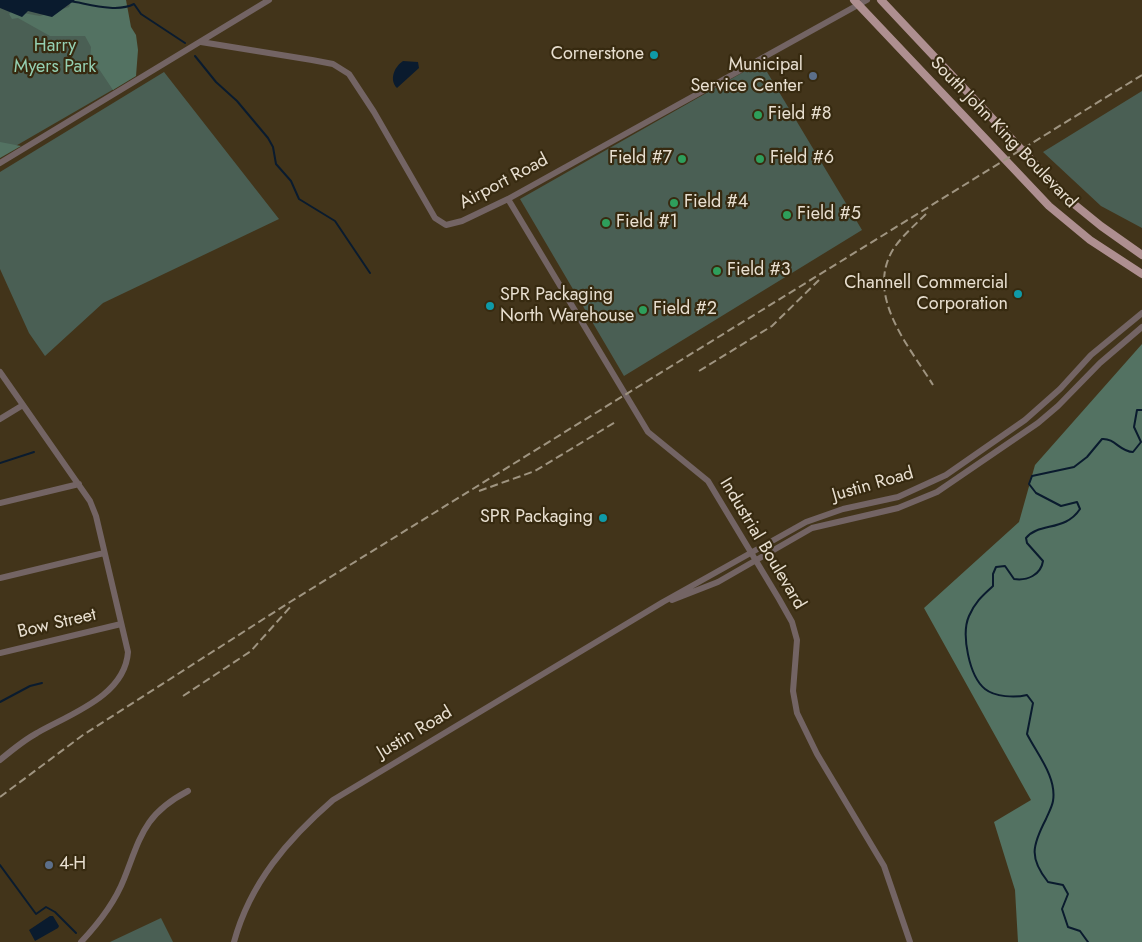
<!DOCTYPE html>
<style>
body{margin:0}
canvas{display:block;background:#42341a}
</style>
<canvas width="1142" height="942"></canvas>
<script>
const ctx = document.querySelector('canvas').getContext('2d');
ctx.lineJoin = 'round';
function fillPath(path, color) { ctx.fillStyle = color; ctx.fill(path, 'evenodd'); }
function stroke(path, color, width, dash) { ctx.strokeStyle = color; ctx.lineWidth = width; ctx.lineCap = dash ? 'butt' : 'round'; ctx.setLineDash(dash || []); ctx.stroke(path); }
function write(font, color, halo, rows, align = 'center') {
  ctx.font = font + ' Jost,sans-serif'; ctx.lineWidth = 4.5; ctx.setLineDash([]); ctx.textBaseline = 'middle'; ctx.strokeStyle = halo; ctx.fillStyle = color; for (const [text, x, y, turn = 0] of rows) {
    ctx.save(); ctx.translate(x, y); ctx.rotate((+turn || 0) * Math.PI / 180); ctx.textAlign = isNaN(turn) ? turn : align; if (halo) ctx.strokeText(text, 0, 0); ctx.fillText(text, 0, 0); ctx.restore();
  }
}
fillPath(new Path2D(`
 M0,0H105L114,89L0,155Z
 M761,62L862,230L624,376L520,199Z
 M164,72L279,219L103,303L45,356L29,333L0,269V172Z
 M1142,91V228L1101,206L1043,152Z
 M161,918L173,942H110Z`), '#4a5f54');
fillPath(new Path2D(`
 M72,0H126L131,27L136,35L138,50L136,76L113,90L99,69L93,65L90,60L91,47L85,36H50L18,18L12,19L9,14L12,11L40,16L69,7Z
 M0,142L21,146L0,158Z
 M1142,344V942H1018L1015,890L994,822L1031,800L924,608L1019,522L1035,465Z`), '#537262');
fillPath(new Path2D(`
 M0,0H75L52,17L28,11L22,17L0,8Z
 M403,61L418,62L419,68L397,88C389,80 394,67 403,61Z
 M50,916H53L59,926L58,928L35,941L29,930Z`), '#0a1b2e');
stroke(new Path2D(`
 M70,1C89,4 117,13 134,4L141,14L185,43
 M195,56L216,82L237,101L268,138L273,147L276,164L291,181L299,199L335,221L370,273
 M0,463L34,452
 M0,702L30,686L42,683
 M0,865L36,914L46,907L55,912L76,933
 M1088,942L1080,931L1068,927L1062,909L1068,894L1063,885L1048,882C1029,858 1032,846 1046,819C1048,814 1052,807 1053,801C1057,777 1037,754 1027,734L1033,703L1027,695C1015,698 995,697 985,689C969,676 961,634 969,616C975,602 982,596 993,586V574L996,567L1005,566L1014,579C1027,581 1041,575 1043,561L1027,543L1026,538C1039,522 1065,532 1080,509L1077,502L1061,506L1036,493L1029,484L1032,476L1074,467L1087,457L1102,439C1115,438 1120,452 1133,452L1141,442L1134,427L1137,410H1142`), '#0a1b2e', 2);
stroke(new Path2D(`
 M201,42L312,60L333,64L349,74L374,112L435,218L446,225L462,221L508,199L867,0
 M0,163L269,0
 M508,199L648,432L708,481L779,599L792,622L797,640L793,691L797,713L817,754L884,866L910,942
 M0,372L90,501L96,516L128,652C125,696 70,714 37,733C24,740 12,750 0,760
 M0,419L23,405
 M0,503L79,484
 M0,578L104,553
 M672,600L718,582L812,528L898,508L937,492L1038,423L1058,406L1100,363L1142,327
 M0,653L121,624
 M81,942C98,924 115,902 124,879C141,836 144,814 188,791
 M234,942C250,883 288,839 333,800L663,602L806,522L843,509L898,497L946,475L1025,420L1060,389L1091,355L1142,313`), '#736464', 6);
stroke(new Path2D(`
 M854,0L1049,206L1090,240L1142,274
 M881,0L1069,200L1101,226L1142,255`), '#ae8f90', 8);
stroke(new Path2D(`
 M926,214C915,225 903,235 894,248C864,295 909,346 933,385
 M699,371L772,326L819,280
 M479,491L535,471L617,421
 M183,696L251,651L292,605
 M0,797L83,735L290,602L1142,75`), '#9f9480', 2, [8, 4]);
for (const [x, y, r, color] of [
 [654,55,5,"#0f9aa8"],
 [813,76,5,"#5c6f8a"],
 [758,115,5,"#2e9e5b"],
 [682,159,5,"#2e9e5b"],
 [760,159,5,"#2e9e5b"],
 [674,203,5,"#2e9e5b"],
 [787,215,5,"#2e9e5b"],
 [606,223,5,"#2e9e5b"],
 [717,271,5,"#2e9e5b"],
 [1018,294,5,"#0f9aa8"],
 [490,306,5,"#0f9aa8"],
 [643,310,5,"#2e9e5b"],
 [603,518,5,"#0f9aa8"],
 [49,865,5,"#5c6f8a"]
]) { const dot = new Path2D(); dot.arc(x, y, r, 0, 2 * Math.PI); ctx.fillStyle = color; ctx.fill(dot); stroke(dot, '#372a10', 2); }
write('18px', '#95d0b2', '#372a10', [
 ["Harry",55,47],
 ["Myers Park",55,68]
]);
write('18px', '#e8dfd0', '#372a10', [
 ["Cornerstone",644,55,"right"],
 ["Municipal",803,66,"right"],
 ["Service Center",803,87,"right"],
 ["Field #8",768,115],
 ["Field #7",672,159,"right"],
 ["Field #6",770,159],
 ["Field #4",684,203],
 ["Field #5",797,215],
 ["Field #1",616,223],
 ["Field #3",727,271],
 ["Channell Commercial",1008,284,"right"],
 ["Corporation",1008,305,"right"],
 ["SPR Packaging",500,296],
 ["North Warehouse",500,317],
 ["Field #2",653,310],
 ["SPR Packaging",593,518,"right"],
 ["4-H",59,865]
], 'left');
write('18px', '#e8dfd0', '#372a10', [
 ["South John King Boulevard",1003,133,46],
 ["Airport Road",504,182,-28],
 ["Justin Road",873,485,-16],
 ["Industrial Boulevard",762,544,59],
 ["Bow Street",57,624,-13],
 ["Justin Road",415,733,-31]
]);
</script>
